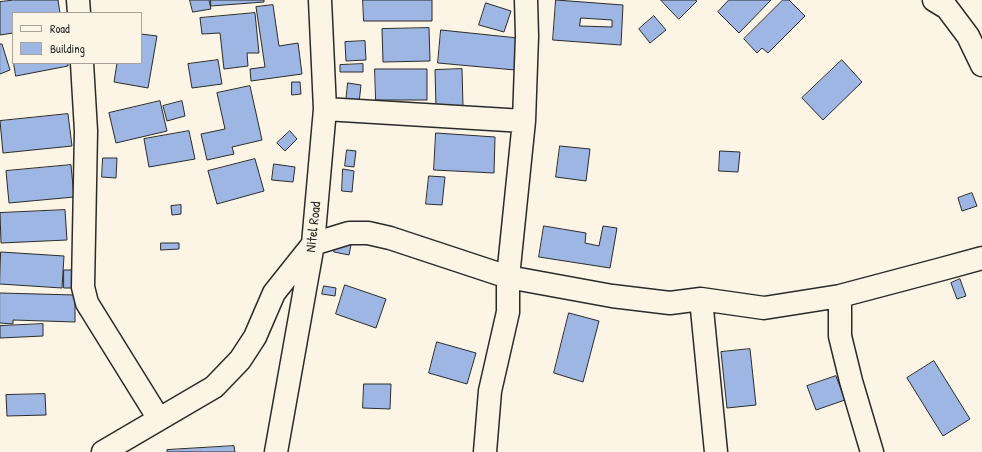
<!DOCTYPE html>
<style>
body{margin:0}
#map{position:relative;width:982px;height:452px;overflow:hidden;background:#fcf5e5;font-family:"Patrick Hand",sans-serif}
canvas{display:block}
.legend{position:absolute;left:12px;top:12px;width:130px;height:52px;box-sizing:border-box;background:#fcf5e5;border:1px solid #a8a49b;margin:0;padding:5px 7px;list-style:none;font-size:12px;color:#2b2b2b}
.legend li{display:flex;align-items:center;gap:8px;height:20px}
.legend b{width:20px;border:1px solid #a8a49b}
</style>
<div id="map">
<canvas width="982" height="452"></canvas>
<ul class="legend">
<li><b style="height:5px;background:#fcf5e5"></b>Road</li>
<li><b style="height:11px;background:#9eb6e3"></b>Building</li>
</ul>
</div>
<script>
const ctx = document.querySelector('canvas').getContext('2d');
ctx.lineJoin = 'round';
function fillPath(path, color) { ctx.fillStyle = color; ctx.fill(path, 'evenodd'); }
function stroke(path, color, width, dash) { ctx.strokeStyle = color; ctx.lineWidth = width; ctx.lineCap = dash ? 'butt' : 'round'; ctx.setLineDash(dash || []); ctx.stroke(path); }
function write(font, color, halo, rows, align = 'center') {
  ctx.font = font + ' "Patrick Hand",sans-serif'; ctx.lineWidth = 3.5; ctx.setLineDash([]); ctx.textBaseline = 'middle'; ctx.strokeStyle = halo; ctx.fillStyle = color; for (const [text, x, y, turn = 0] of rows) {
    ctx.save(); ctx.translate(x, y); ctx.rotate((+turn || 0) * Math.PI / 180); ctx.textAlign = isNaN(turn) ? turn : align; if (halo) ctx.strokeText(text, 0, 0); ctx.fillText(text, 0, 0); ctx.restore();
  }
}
const building = new Path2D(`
 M14,0H58L60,13H13V33L0,35V2Z
 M190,0H209L211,9L193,12Z
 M211,0H264V2L211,6Z
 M363,0H432V21H364Z
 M556,0L623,5L621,45L553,40ZM581,18L612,20V27L580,26Z
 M661,0H695L697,1L679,19Z
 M729,0H771L739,33L718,12Z
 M783,0H789L805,16L768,53L762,48L757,53L744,39Z
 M486,3L511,11L504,32L479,25Z
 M273,5L279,46L298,43L302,74L251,81L250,69L265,67L256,7Z
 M255,13L259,53H247L248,66L224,69L220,33L202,34L200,18Z
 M654,16L666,30L650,43L639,29Z
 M429,28L430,61L383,62L382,29Z
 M441,30L518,38L515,70L438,63Z
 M141,34L157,36L148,88L114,82L117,63H141Z
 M365,41L366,60L346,61L345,42Z
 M0,44H2L10,70L0,74Z
 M218,60L222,84L192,88L188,64Z
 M842,60L862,82L823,120L802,98Z
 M14,63H68V66L16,76Z
 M363,64V72H340V65Z
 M375,69H427V100H376Z
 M462,69L463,106L436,107L435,70Z
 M292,82H300L301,94L292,95Z
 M348,83L361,85L359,103L346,102Z
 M250,86L262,140L232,147L234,154L207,160L201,134L225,129L217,93Z
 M160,101L167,131L116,143L109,113Z
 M182,101L185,116L167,121L163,106Z
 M68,114L72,146L3,153L0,121Z
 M189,131L195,159L149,167L144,139Z
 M290,131L297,139L285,151L277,143Z
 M436,133L495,137L494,173L434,170Z
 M560,146L590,149L586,181L556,177Z
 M347,150L356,151L354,167L345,166Z
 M720,151L740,152L738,172L719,171Z
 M103,158H117L116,178L102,177Z
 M255,159L264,191L217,204L208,171Z
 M274,164L295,167L293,182L272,180Z
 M71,165L74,197L9,203L6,171Z
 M343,169L354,171L352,192L342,191Z
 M429,176L445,177L442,205L426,204Z
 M972,193L977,206L962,211L958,198Z
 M181,205V214L172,215L171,206Z
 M65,210L67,240L1,243L0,213Z
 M544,226L586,233L585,243L599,246L603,226L617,228L610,268L539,257Z
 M336,242L351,245L349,255L334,252Z
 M161,243H179V249L161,250Z
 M1,252L64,256L62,288L0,284Z
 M64,270H77V288H64Z
 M960,279L966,296L957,299L951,283Z
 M345,285L386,299L376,328L336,314Z
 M324,286L336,288L335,296L322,294Z
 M0,293L75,295V322L13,320V324L0,323Z
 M569,313L599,321L583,382L554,373Z
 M43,324V336L0,338V326Z
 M437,342L476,353L467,384L429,373Z
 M750,349L756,405L727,408L721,352Z
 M934,361L970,419L943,436L907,378Z
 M836,376L845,400L816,410L807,386Z
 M364,384H391L390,409L363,408Z
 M45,394L46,415L7,416L6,395Z
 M234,446L235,452H167V450Z`);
fillPath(building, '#9eb6e3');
stroke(building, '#2b2b2b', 1);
const minor = new Path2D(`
 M78,0L79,13
 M934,0L947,8L968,36L982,65
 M82,63L86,131L83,287L87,303L159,419
 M325,109L524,121
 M840,296V336L851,381L872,452
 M701,299L716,452
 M103,452L214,387L240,360L255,337L274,293L313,244L349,233H368L390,238L508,277L612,296L670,303L701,299L764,308L840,296L942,269L982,258
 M276,452L313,244L325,109L320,0
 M485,452L490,391L508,312V277L524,121L527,36L526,0`);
stroke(minor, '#2b2b2b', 25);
stroke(minor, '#fcf5e5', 22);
write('14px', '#2b2b2b', '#fcf5e5', [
 ["Nitel Road",314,227,-84]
]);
</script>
